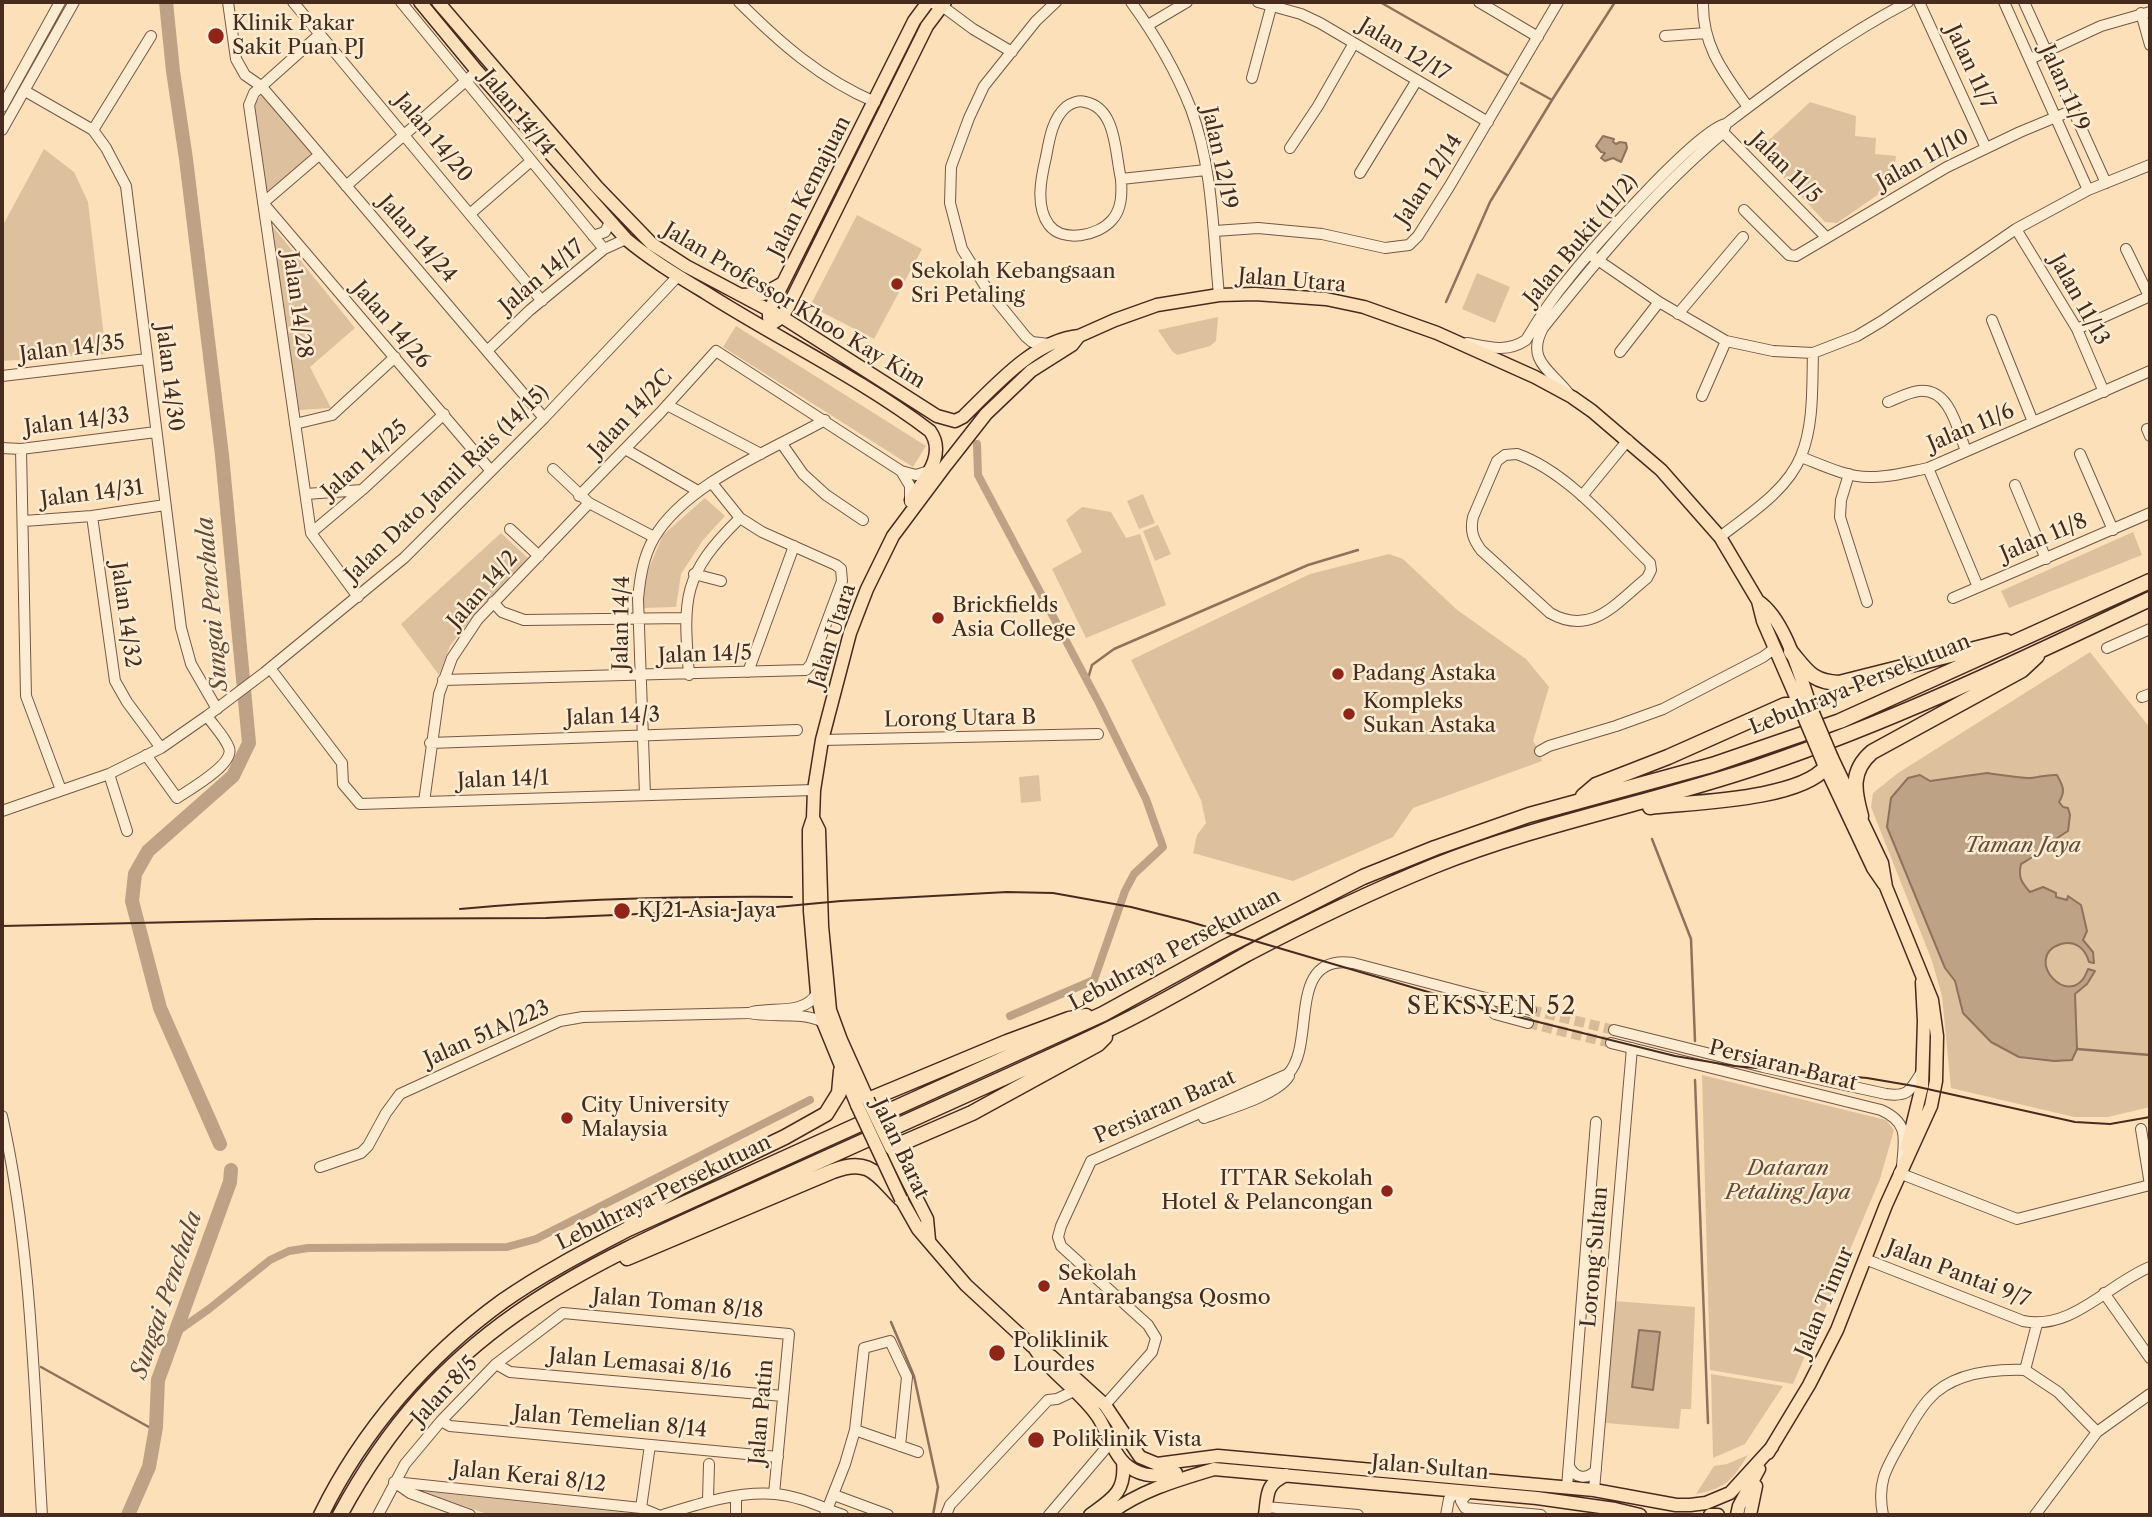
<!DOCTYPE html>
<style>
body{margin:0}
#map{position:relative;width:2152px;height:1517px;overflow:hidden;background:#fce0b9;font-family:"Libre Caslon Text",serif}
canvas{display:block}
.frame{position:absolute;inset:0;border:4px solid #472b1f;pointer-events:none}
</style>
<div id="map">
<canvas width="2152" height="1517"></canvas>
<div class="frame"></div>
</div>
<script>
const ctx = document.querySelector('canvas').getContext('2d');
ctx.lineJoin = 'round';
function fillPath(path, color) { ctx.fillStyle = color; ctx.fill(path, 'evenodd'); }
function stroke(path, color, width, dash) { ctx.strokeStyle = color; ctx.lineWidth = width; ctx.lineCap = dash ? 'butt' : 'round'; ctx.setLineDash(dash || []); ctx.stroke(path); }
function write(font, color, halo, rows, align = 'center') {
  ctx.font = font + ' "Libre Caslon Text",serif'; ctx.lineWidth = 5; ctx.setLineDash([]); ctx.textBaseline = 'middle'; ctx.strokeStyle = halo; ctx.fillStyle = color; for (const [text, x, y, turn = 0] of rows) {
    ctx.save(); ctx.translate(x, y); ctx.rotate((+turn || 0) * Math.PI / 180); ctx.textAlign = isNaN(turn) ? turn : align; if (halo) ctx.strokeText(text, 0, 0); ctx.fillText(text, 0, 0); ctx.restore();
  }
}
fillPath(new Path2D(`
 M263,93L315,154L267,194L252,107Z
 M1810,102L1856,116L1855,136L1876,138L1875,154L1896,156L1892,185L1837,223L1825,222L1758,150Z
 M44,149L74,172L88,202L106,354L2,361V227Z
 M857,215L922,249L874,339L810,306Z
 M270,223L355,328L310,367L331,408L299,410Z
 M1477,273L1510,287L1495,323L1462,309Z
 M1218,317L1216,341L1210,346L1177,355L1172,351L1158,330Z
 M736,326L926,446L913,467L723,347Z
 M1143,494L1155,523L1139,529L1127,501Z
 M705,498L725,516L703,540L681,574L676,607L643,608L646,575L663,535Z
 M1082,507L1111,512L1126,538L1140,534L1166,605L1086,638L1052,569L1082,552L1066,520Z
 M1158,525L1171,554L1155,561L1143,531Z
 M2133,532L2142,555L2009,608L2001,591Z
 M501,533L530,560L480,607L450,646L439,675L401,624Z
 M1389,554L1403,559L1456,609L1526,659L1549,687L1533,741L1540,751L1542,761L1413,808L1393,837L1293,881L1193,853L1197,835L1206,823L1201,800L1131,660L1310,574Z
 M2090,652L2150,728V1107L2108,1117H2074L1951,1088L1942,996L1932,961L1871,807L1873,793L1898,773Z
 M1039,775L1041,801L1021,803L1019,777Z
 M1702,1075L1886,1120L1894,1130L1880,1179L1793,1384L1710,1370Z
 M1613,1301L1695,1307L1691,1409H1681L1679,1429L1605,1423Z
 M1711,1374L1783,1386L1745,1444L1713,1458Z
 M1748,1455C1732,1480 1727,1488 1696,1494L1714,1466L1727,1464Z
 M421,1491L637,1514L490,1515Z`), '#ddc19f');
const water = new Path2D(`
 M1603,136L1614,139L1613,142L1616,144L1620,142L1626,143L1627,148L1621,162L1613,158L1605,161L1601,158L1605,153L1601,152L1596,146Z
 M1987,773C2001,775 2014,777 2028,778C2037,778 2047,774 2057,775C2063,786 2066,791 2059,802L2063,807L2068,808L2070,815L2068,831C2051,841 2038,855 2021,864C2018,877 2021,882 2030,892L2043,887L2056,893V897L2067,900L2068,896L2081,905L2087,931L2083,940L2093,952L2094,963L2089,962C2085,948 2075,940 2061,944C2020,957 2072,1015 2088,969L2095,971L2087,984L2075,994L2077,1049L2072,1060L2054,1061L2019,1057L1991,1042L1963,1013L1955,981L1945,968L1887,827L1891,798L1908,778L1920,775L1930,781Z
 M1639,1330L1660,1332L1653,1390L1632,1387Z`);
fillPath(water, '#bea285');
stroke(water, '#8e725c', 2);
stroke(new Path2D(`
 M1380,2L1509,76
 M1521,83L1552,100
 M1446,302L1490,202L1552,100L1615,2
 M1087,682L1092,665L1114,649L1308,565L1358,550
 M1652,839L1691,939L1695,1041
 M2077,1049L2150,1055
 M1695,1080L1708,1423
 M891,1322L914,1376L938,1487L933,1515
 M41,1367L156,1431`), '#8e725c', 2.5);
stroke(new Path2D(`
 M977,444L978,475L1100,705L1146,799L1163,847L1134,874L1125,891L1094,980L1010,1016
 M175,1333L209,1309L270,1260L289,1251L308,1248L507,1247L536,1239L810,1100`), '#bea285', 8);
stroke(new Path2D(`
 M166,2L173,71L186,159L222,455L249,743L233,776L148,851L135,874L132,901L160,1008L220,1144
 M128,1515L149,1467L156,1427L158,1380L230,1182L231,1170`), '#bea285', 14);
stroke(new Path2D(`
 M1531,1010L1614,1030
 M1528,1023L1611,1043`), '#d8bc9a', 10, [10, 5]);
const minor = new Path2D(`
 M228,2L236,59L245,75L261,86L286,115L544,418
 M293,2L542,301
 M401,2L604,249
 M739,2C780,43 821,79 875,102
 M928,2L942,6L973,29L1012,52
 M1131,2C1155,35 1176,71 1191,109C1213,168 1213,234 1219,295
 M1258,2L1301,14L1320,23L1488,122
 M1479,2L1538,37
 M1703,2C1702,46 1724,73 1748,107
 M1919,2L1986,148
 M2004,2L2088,190
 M2024,2L2106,183
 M2141,13L2150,45
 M1148,25L1187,2
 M320,34L254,93L249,105L311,533L358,597
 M1665,36L1706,33
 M2030,59L2101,26L2150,12
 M1252,78L1272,4
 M25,91L93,130L106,148L126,186L181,628L191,664L217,709
 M2,107L60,2
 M1720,129L1826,237
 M2,130L74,2
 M93,130L151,36
 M1290,148L1318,106L1354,43
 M319,155L263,203L491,471
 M1360,173L1417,80
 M1121,179C1122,193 1122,209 1112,220C1098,236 1063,243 1049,225C1035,206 1041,178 1046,157C1049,141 1052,119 1066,107C1071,103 1079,100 1085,102C1117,108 1115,154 1121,179L1206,170
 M346,186L477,71
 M1744,210L1789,255L1796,256L1947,167L2020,132L2073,110
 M471,213L531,161
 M2016,229L2077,329L2104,392
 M1215,231L1258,228L1322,234L1385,248L1409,245L1418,236L1449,187L1558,2
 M593,236L605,232L610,222
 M2126,249L2149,296
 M1589,254L1659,302L1726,341L1773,351L1813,353L1857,336L1882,321L2016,229L2088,190L2150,165
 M1678,314L1743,237
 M1992,320L2033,422
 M2077,329L2150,296
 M1467,343C1488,347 1507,353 1526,340C1539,318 1553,297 1569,278C1592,249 1697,130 1726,124C1784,80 1843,36 1908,2
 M1049,344L1032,342L1026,337L987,289L962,249L950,203L951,167L969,118L984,86L1036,21L1056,2
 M488,350L530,310L604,249L626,239
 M1620,352L1659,302
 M2,376L147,359
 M1569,394C1552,371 1525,361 1543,328C1598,259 1655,190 1723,133L1726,124
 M1702,396L1726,341
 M1888,402C1898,398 1909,392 1919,391C1950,388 1957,428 1966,451
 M667,405L761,454
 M295,424L332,415L395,357
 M2147,429L2150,436
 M782,444L803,474L826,495L863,520
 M2,448L21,449L156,432
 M21,449L26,696L61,790
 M625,449L698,491
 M1517,454C1568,472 1612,526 1650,563L1651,570L1647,578C1617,602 1592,637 1550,613L1481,550C1473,539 1470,531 1473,517L1497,461L1505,455Z
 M2080,454L2113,530
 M1801,457C1822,465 1846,477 1869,477C1888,478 1909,472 1928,468L2150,371
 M1928,468L1978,587
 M553,469L589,503L654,537
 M901,471L910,486V502
 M1849,474L1841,500L1840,517L1867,602
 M2015,485L2046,559
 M306,494L362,490
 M579,496L660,413L716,351L901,471L916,475L929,471
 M1582,496L1628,440
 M92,516L115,681L127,702L161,748
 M24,521L92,516L165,505
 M510,529L539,556
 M311,533L362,490L444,414
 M1720,537C1748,515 1787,491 1801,456C1814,425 1812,386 1813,353
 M694,574L721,581
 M1953,598L2150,513
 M493,602L502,612L524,620L685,618
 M2107,648L2150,629
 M270,668L342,763L343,784L360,804L814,790
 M748,672L794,546
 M689,675C683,597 682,575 740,518
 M443,680L806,670L811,664L842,581L841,569L836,565L762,532L740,518L712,483
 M2142,697L2150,694
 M822,740L1098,734
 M430,743L797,730
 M1540,751L1549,746L1616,726L1663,709L1763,657L1775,648
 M146,755L177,798C189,790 235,764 229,748C225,737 214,726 207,716
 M109,774L127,831
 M645,795L638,599C640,578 643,557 654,538C685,484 772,450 825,420
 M424,802L439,694L452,658L478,619L589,503
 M2,811L109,774L161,748L207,716L264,673L404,558L544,418L678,276
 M1478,998L1495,1014L1528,1023
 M752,1012C775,1007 805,1015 817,993
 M1614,1030L1763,1067L1886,1094C1908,1097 1910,1091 1921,1073
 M1611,1043L1881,1110C1910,1123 1904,1139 1902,1166
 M2,1116C31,1246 34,1383 42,1515
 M1204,1118C1225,1110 1278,1095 1289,1076
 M2141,1129L2150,1185
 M320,1167L361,1153L368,1146L386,1113L400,1094L560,1021L583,1017L749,1013C773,1018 800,1011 823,1022
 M1899,1173L2017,1219L2150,1185
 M1865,1259L2023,1321C2072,1331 2108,1284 2150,1267
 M2104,1293L2150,1358
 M496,1364L510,1372L783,1396
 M2025,1370L2058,1392L2097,1432
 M1105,1405L1152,1352L1156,1338L1148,1325L1061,1246L1058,1237L1061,1226L1091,1161L1288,1074C1317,1044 1285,953 1353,963L1531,1010
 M441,1421L450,1426L778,1457
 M855,1430L918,1452
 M1569,1466C1575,1479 1587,1480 1596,1470
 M394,1482L641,1508L658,1515
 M397,1484L410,1493L470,1515
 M1567,1487L1596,1122
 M1594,1490L1632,1048
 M1470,1491L1461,1501L1465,1508L1541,1515
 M834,1495L888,1515
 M736,1497V1515
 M708,1500L709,1464
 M1266,1507L1358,1515
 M641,1508L650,1445
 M378,1515L405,1464L441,1421L496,1364L563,1313L789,1334L774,1494
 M663,1515C698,1504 738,1491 775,1494C799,1496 821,1507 843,1515
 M825,1515L845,1464L855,1430L864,1348L890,1341L907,1377L900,1446
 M946,1515L950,1505L1048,1400L1057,1399L1074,1391
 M1049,1515L1112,1441
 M1446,1515L1449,1499L1459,1490
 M1883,1515C1877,1484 1885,1470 1900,1444C1909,1429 1917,1412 1929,1399C1952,1373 1993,1369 2025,1370L2037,1324
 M2035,1515L2097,1432L2150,1394`);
const major = new Path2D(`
 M420,2L477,71L626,239C651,260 678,276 706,293C780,340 860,378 930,431C947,455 924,479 911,500
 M438,2L597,187L652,244L686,266L782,317L937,416L955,421L963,417C994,387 1034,340 1079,336
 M741,295L763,294L783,283
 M769,318V311L914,21L928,2
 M770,325L782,317L788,307L927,26L945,2
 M1758,601C1787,620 1801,681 1813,713
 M1823,762L1873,868L1884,884
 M813,818L819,830L822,926L830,1010L841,1040L868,1100
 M857,1105L823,1022L817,993L810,911L809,844V830L813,818L814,790L822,740L850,633L867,589L893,536L946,465L986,414L1031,371L1072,345L1079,336L1115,320L1157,305L1219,295L1255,294L1326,299L1364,307L1437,333L1535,377L1572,397L1592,411L1661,470L1720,537L1758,601L1763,621L1803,713
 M1907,1147L1922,1086L1924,1021L1922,982
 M891,1148L927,1219L929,1240
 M901,1199L918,1229L966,1285L1032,1346L1051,1356L1105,1405L1140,1457L1157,1464L1218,1456L1594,1490L1676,1505H1690L1706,1503L1730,1493L1772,1447
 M1035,1349C1052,1375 1081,1391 1098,1417C1108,1432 1114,1457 1129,1467C1144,1478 1159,1476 1176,1473
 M1768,1453L1809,1385L1837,1330L1886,1205L1931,1106L1936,1081L1937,1036L1932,1000L1886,887L1882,863L1832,758
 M1090,1515C1112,1499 1126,1492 1123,1462
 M1108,1515C1139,1491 1177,1480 1214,1469L1537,1498L1615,1509L1640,1515
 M1265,1515C1268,1494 1265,1485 1286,1475
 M1710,1515H1718
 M1737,1515L1739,1506L1759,1469
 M1750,1515L1756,1486`);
const highway = new Path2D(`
 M1791,652C1807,671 1812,682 1839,683L2006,641
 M1583,796L1596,785L1668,757L1785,705H1799
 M1650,807C1692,802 1799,800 1826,767
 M1861,816C1854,791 1850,771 1872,752L2022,670L2037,656
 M868,1100L1007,1042L1069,1019L1086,1016
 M891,1148L972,1113L1098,1044L1105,1037
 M629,1228L643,1209L681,1187L785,1137L826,1114L839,1093L841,1071
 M627,1258L833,1171C870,1157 877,1175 901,1199
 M321,1515C362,1431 427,1356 503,1301C543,1273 586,1251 628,1229L1103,1014L1225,947L1363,877L1435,848L1529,815L1712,765L1840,721L2150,581
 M340,1515C439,1331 571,1272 753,1191C838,1153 923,1114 1008,1076C1042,1060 1077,1045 1111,1028C1157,1006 1202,979 1247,954C1308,922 1370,892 1434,866C1540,823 1653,803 1761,766C1894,721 2023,659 2150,599`);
stroke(minor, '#745846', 12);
stroke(major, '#472b1f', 15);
stroke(highway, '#472b1f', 17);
stroke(minor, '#fdebd2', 10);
stroke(major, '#fce0b9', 12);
stroke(highway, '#fce0b9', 14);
stroke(new Path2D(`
 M460,909C570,899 681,896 792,897
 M2,926L315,919L546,918L755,909L841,901L1007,892L1053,893L1131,907L1187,921L1486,1009L1675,1056L1734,1066L1867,1078L1914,1086L2075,1122L2110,1124L2150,1117`), '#472b1f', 2);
const majorBridge = new Path2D(`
 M1813,713L1832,758
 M1804,717L1823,762
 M868,1100L891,1148
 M857,1105L901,1199`);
stroke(majorBridge, '#472b1f', 15, []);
stroke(majorBridge, '#fce0b9', 12);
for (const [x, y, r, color] of [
 [216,36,9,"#8f2418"],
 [897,284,7,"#8f2418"],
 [938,618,7,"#8f2418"],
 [1338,674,7,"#8f2418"],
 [1349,714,7,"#8f2418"],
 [622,911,9,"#8f2418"],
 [567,1118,7,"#8f2418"],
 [1387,1191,7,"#8f2418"],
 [1044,1286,7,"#8f2418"],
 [997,1353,9,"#8f2418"],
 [1036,1440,9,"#8f2418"]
]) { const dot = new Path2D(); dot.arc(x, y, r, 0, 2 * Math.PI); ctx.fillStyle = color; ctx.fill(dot); stroke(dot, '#fdebd2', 2.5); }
write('21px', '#472b1f', '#fdebd2', [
 ["Klinik Pakar",232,24],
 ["Sakit Puan PJ",232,48],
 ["Sekolah Kebangsaan",911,272],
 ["Sri Petaling",911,296],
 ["Brickfields",952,606],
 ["Asia College",952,630],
 ["Padang Astaka",1352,674],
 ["Kompleks",1363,702],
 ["Sukan Astaka",1363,726],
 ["KJ21 Asia Jaya",638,911],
 ["City University",581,1106],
 ["Malaysia",581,1130],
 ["ITTAR Sekolah",1373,1179,"right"],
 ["Hotel & Pelancongan",1373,1203,"right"],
 ["Sekolah",1058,1274],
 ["Antarabangsa Qosmo",1058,1298],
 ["Poliklinik",1013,1341],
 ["Lourdes",1013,1365],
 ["Poliklinik Vista",1052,1440]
], 'left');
write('21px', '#472b1f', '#fdebd2', [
 ["Jalan 12/17",1404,50,31],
 ["Jalan 11/7",1970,67,65],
 ["Jalan 11/9",2064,88,66],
 ["Jalan 14/14",517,113,51],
 ["Jalan 14/20",433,138,50],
 ["Jalan 12/19",1219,158,78],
 ["Jalan 11/10",1923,160,-29],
 ["Jalan 11/5",1785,168,45],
 ["Jalan 12/14",1429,180,-57],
 ["Jalan Kemajuan",810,187,-63],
 ["Jalan 14/24",417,239,49],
 ["Jalan Bukit (11/2)",1581,240,-50],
 ["Jalan 14/17",542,277,-40],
 ["Jalan Utara",1292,281,5],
 ["Jalan 11/13",2079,300,61],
 ["Jalan 14/28",297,305,82],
 ["Jalan Professor Khoo Kay Kim",794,306,31],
 ["Jalan 14/26",391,325,49],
 ["Jalan 14/35",72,349,-7],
 ["Jalan 14/30",169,378,83],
 ["Jalan 14/2C",631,414,-47],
 ["Jalan 14/33",77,422,-7],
 ["Jalan 11/6",1971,428,-23],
 ["Jalan 14/25",365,460,-42],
 ["Jalan Dato Jamil Rais (14/15)",447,484,-44],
 ["Jalan 14/31",92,494,-7],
 ["Jalan 11/8",2044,538,-23],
 ["Jalan 14/2",483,590,-49],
 ["Jalan 14/32",125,615,82],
 ["Jalan 14/4",622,623,-89],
 ["Jalan Utara",833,636,-72],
 ["Jalan 14/5",705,655,-2],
 ["Lebuhraya Persekutuan",1860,685,-22],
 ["Jalan 14/3",613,717,-2],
 ["Lorong Utara B",960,719,-1],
 ["Jalan 14/1",503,780,-2],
 ["Lebuhraya Persekutuan",1175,950,-28],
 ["Jalan 51A/223",487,1034,-24],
 ["Persiaran Barat",1783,1066,14],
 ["Persiaran Barat",1165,1107,-24],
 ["Jalan Barat",900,1149,65],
 ["Lebuhraya Persekutuan",664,1193,-26],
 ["Lorong Sultan",1595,1257,-85],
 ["Jalan Pantai 9/7",1958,1274,21],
 ["Jalan Timur",1825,1302,-67],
 ["Jalan Toman 8/18",678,1304,5],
 ["Jalan Lemasai 8/16",640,1364,5],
 ["Jalan 8/5",445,1391,-47],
 ["Jalan Patin",762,1412,-85],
 ["Jalan Temelian 8/14",610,1422,5],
 ["Jalan Sultan",1430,1468,5],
 ["Jalan Kerai 8/12",529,1477,6]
]);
write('italic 21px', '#654939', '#fdebd2', [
 ["Taman Jaya",2023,846],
 ["Dataran",1788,1169],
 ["Petaling Jaya",1788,1193]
]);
write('italic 23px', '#654938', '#fdebd2', [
 ["Sungai Penchala",213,604,-95],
 ["Sungai Penchala",167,1295,-71]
]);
ctx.letterSpacing = '2px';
write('24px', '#472b1f', '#fdebd2', [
 ["SEKSYEN 52",1492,1007]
]);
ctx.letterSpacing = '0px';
</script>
